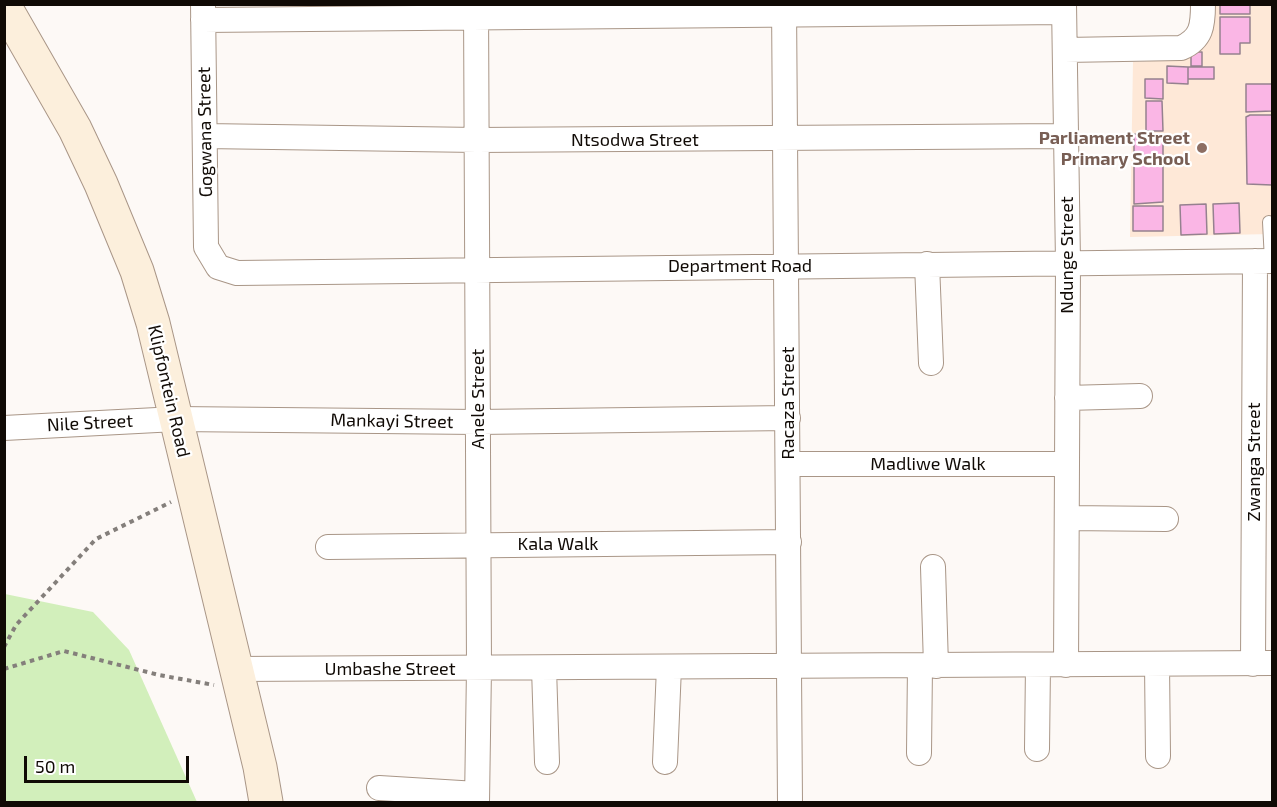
<!DOCTYPE html>
<style>
body{margin:0}
#map{position:relative;width:1277px;height:807px;overflow:hidden;background:#fdf9f6;font-family:"Exo 2",sans-serif}
canvas{display:block}
.frame{position:absolute;inset:0;border:6px solid #100a05;pointer-events:none}
.scale{position:absolute;left:24px;top:756px;width:165px;height:27px;box-sizing:border-box;border:3px solid #100a05;border-top:0;padding-left:8px;font-size:18px;line-height:21px;white-space:nowrap;color:#100a05;-webkit-text-stroke:4px #fff;paint-order:stroke}
</style>
<div id="map">
<canvas width="1277" height="807"></canvas>
<div class="frame"></div>
<div class="scale">50 m</div>
</div>
<script>
const ctx = document.querySelector('canvas').getContext('2d');
ctx.lineJoin = 'round';
function fillPath(path, color) { ctx.fillStyle = color; ctx.fill(path, 'evenodd'); }
function stroke(path, color, width, dash) { ctx.strokeStyle = color; ctx.lineWidth = width; ctx.lineCap = dash ? 'butt' : 'round'; ctx.setLineDash(dash || []); ctx.stroke(path); }
function write(font, color, halo, rows, align = 'center') {
  ctx.font = font + ' "Exo 2",sans-serif'; ctx.lineWidth = 4.5; ctx.setLineDash([]); ctx.textBaseline = 'middle'; ctx.strokeStyle = halo; ctx.fillStyle = color; for (const [text, x, y, turn = 0] of rows) {
    ctx.save(); ctx.translate(x, y); ctx.rotate((+turn || 0) * Math.PI / 180); ctx.textAlign = isNaN(turn) ? turn : align; if (halo) ctx.strokeText(text, 0, 0); ctx.fillText(text, 0, 0); ctx.restore();
  }
}
fillPath(new Path2D(`
 M1211,5H1272V234L1130,237L1133,62L1174,60Z`), '#fee8d7');
fillPath(new Path2D(`
 M5,594L93,612L129,650L197,802H5Z`), '#d2efbb');
const building = new Path2D(`
 M1220,4H1250V14H1220Z
 M1220,17H1250V43H1240V54H1220Z
 M1191,52H1202V66H1191Z
 M1167,66L1188,67V84L1167,83Z
 M1188,67H1214V79H1188Z
 M1145,79H1163V99L1145,98Z
 M1246,84H1272V111L1246,112Z
 M1146,101H1162L1163,131H1146Z
 M1250,115H1272V185L1247,184L1246,117Z
 M1134,134L1163,135V202L1134,204Z
 M1239,203L1240,233L1214,234L1213,204Z
 M1206,204L1207,234L1181,235L1180,205Z
 M1133,206H1163V231H1133Z`);
fillPath(building, '#fab6e5');
stroke(building, '#95818f', 1.5);
const lane = new Path2D(`
 M1269,222L1271,261`);
const street = new Path2D(`
 M203,4L206,247L218,267L237,273L1272,261
 M476,4L479,668L477,802
 M784,4L790,802
 M1064,4L1068,263L1066,665
 M203,20L1064,12
 M1065,50L1181,48C1202,39 1203,25 1203,4
 M205,136L477,140L1066,136
 M927,264L931,363
 M1067,398L1140,396
 M4,428L176,419L478,422L788,418
 M788,464H1067
 M1067,518L1166,519
 M328,547L789,542
 M933,567L936,666
 M1157,664L1158,756
 M1253,664L1255,261
 M544,668L547,762
 M236,669L1272,663
 M1037,749L1038,665
 M919,753L920,666
 M665,762L669,667
 M379,788L477,794`);
const secondary = new Path2D(`
 M4,5L75,129L101,184L137,271L153,323L260,767L266,802`);
stroke(lane, '#a99687', 14);
stroke(street, '#a99687', 26);
stroke(secondary, '#a99687', 35);
stroke(new Path2D(`
 M4,647L16,625L96,539L171,502
 M4,669L64,651L159,675L214,685`), '#847f7b', 4, [4.5, 4.5]);
stroke(lane, '#fff', 12);
stroke(street, '#fff', 24);
stroke(secondary, '#fcefdc', 33);
for (const [x, y, r, color] of [
 [1202,148,6,"#8d6e63"]
]) { const dot = new Path2D(); dot.arc(x, y, r, 0, 2 * Math.PI); ctx.fillStyle = color; ctx.fill(dot); stroke(dot, '#fff', 2); }
write('18px', '#100a05', '#fff', [
 ["Gogwana Street",205,132,-91],
 ["Ntsodwa Street",635,140],
 ["Ndunge Street",1067,255,-90],
 ["Department Road",740,266],
 ["Klipfontein Road",169,391,77],
 ["Anele Street",478,399,-90],
 ["Racaza Street",788,403,-90],
 ["Mankayi Street",392,421,1],
 ["Nile Street",90,423,-3],
 ["Zwanga Street",1254,462,-90],
 ["Madliwe Walk",928,464],
 ["Kala Walk",558,544],
 ["Umbashe Street",390,669]
]);
write('bold 18px', '#785e54', '#fff', [
 ["Parliament Street",1190,138],
 ["Primary School",1190,159]
], 'right');
</script>
